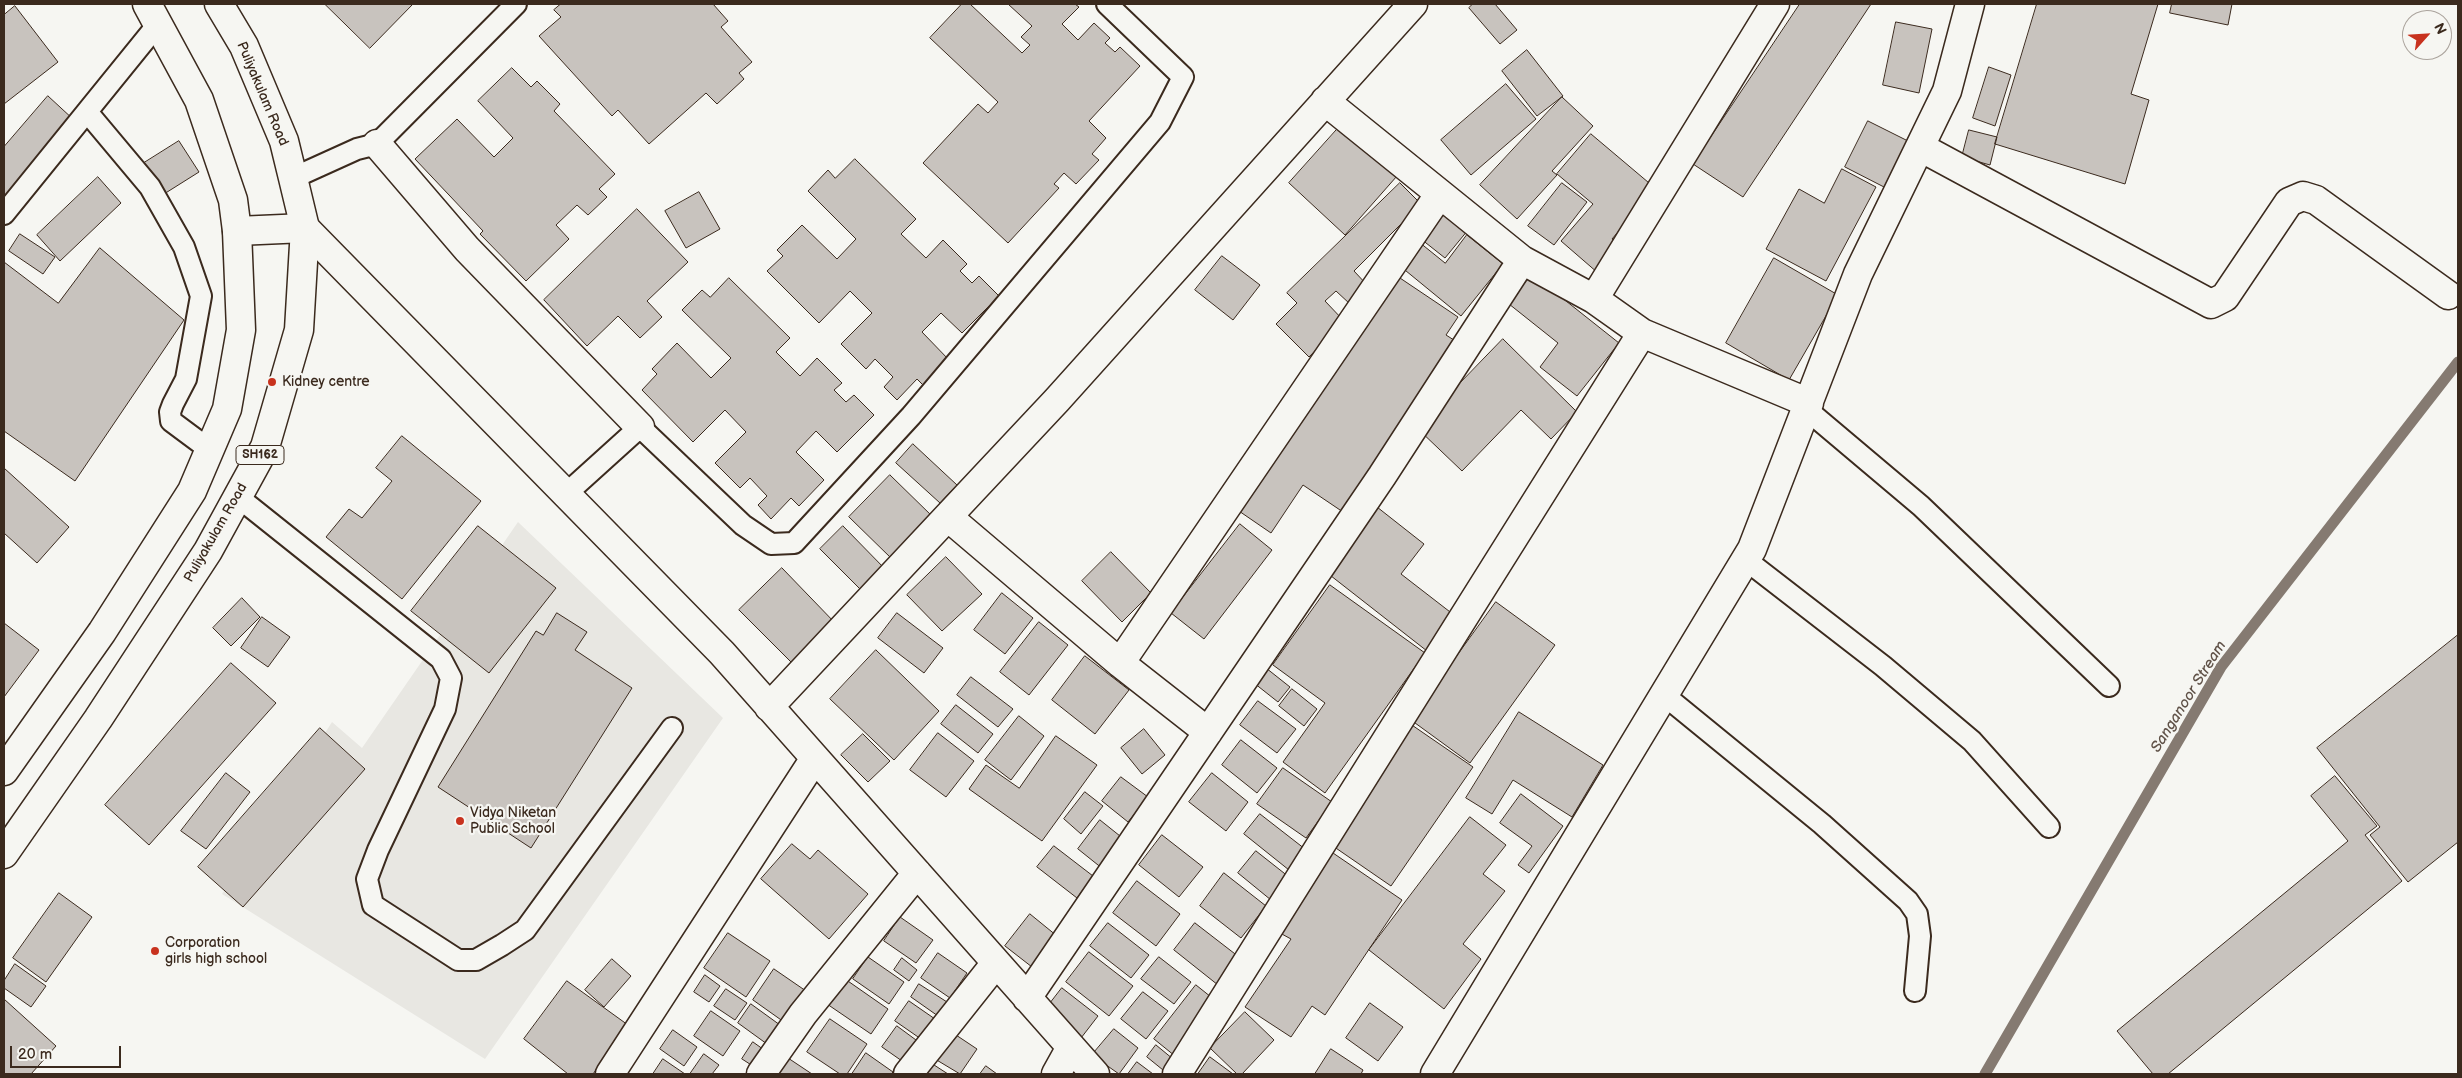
<!DOCTYPE html>
<style>
body{margin:0}
#map{position:relative;width:2462px;height:1078px;overflow:hidden;background:#f6f6f2;font-family:"Balsamiq Sans",sans-serif}
canvas{display:block}
.frame{position:absolute;inset:0;border:5px solid #3b2a1e;pointer-events:none}
.north{position:absolute;left:2402px;top:10px;width:50px;height:50px;box-sizing:border-box;background:#f6f6f2;border:1px solid #aba49d;border-radius:50%;rotate:64deg;font-size:14px;font-weight:700;line-height:20px;text-align:center;color:#3b2a1e}
.north::after{content:'';display:block;margin:auto;width:18px;height:22px;background:#c8321e;clip-path:polygon(50% 0,100% 100%,50% 72%,0 100%)}
.scale{position:absolute;left:10px;top:1046px;width:111px;height:22px;box-sizing:border-box;border:2px solid #3b2a1e;border-top:0;padding-left:6px;font-size:15px;line-height:18px;white-space:nowrap;color:#3b2a1e;-webkit-text-stroke:4px #f6f6f2;paint-order:stroke}
</style>
<div id="map">
<canvas width="2462" height="1078"></canvas>
<div class="frame"></div>
<div class="north">N</div>
<div class="scale">20 m</div>
</div>
<script>
const ctx = document.querySelector('canvas').getContext('2d');
ctx.lineJoin = 'round';
function fillPath(path, color) { ctx.fillStyle = color; ctx.fill(path, 'evenodd'); }
function stroke(path, color, width, dash) { ctx.strokeStyle = color; ctx.lineWidth = width; ctx.lineCap = dash ? 'butt' : 'round'; ctx.setLineDash(dash || []); ctx.stroke(path); }
function write(font, color, halo, rows, align = 'center') {
  ctx.font = font + ' "Balsamiq Sans",sans-serif'; ctx.lineWidth = 4.5; ctx.setLineDash([]); ctx.textBaseline = 'middle'; ctx.strokeStyle = halo; ctx.fillStyle = color; for (const [text, x, y, turn = 0] of rows) {
    ctx.save(); ctx.translate(x, y); ctx.rotate((+turn || 0) * Math.PI / 180); ctx.textAlign = isNaN(turn) ? turn : align; if (halo) ctx.strokeText(text, 0, 0); ctx.fillText(text, 0, 0); ctx.restore();
  }
}
fillPath(new Path2D(`
 M518,522L723,718L485,1059L222,894L332,722L362,748Z`), '#e8e7e2');
stroke(new Path2D(`
 M1985,1074L2221,667L2458,362`), '#857a71', 11);
const building = new Path2D(`
 M325,4H413L370,48Z
 M561,4H713L728,21L721,27L752,62L739,73L744,79L717,104L706,93L649,144L618,110L612,116L539,36L561,17L554,10Z
 M962,4H970L1022,53L1030,45L1021,37L1032,26L1008,4H1075L1079,7L1062,24L1078,40L1094,23L1110,38L1105,43L1115,52L1120,47L1140,66L1089,121L1106,138L1092,154L1099,160L1076,184L1064,173L1054,184L1059,188L1008,243L923,163L978,104L988,113L998,102L930,38Z
 M1473,4H1495L1517,30L1500,44L1469,8Z
 M1800,4H1871L1743,197L1693,164Z
 M2037,4H2158L2131,94L2149,100L2125,184L1995,144Z
 M2172,4H2232L2228,25L2170,13Z
 M15,6L58,62L4,104V15Z
 M1896,22L1932,29L1919,93L1883,85Z
 M1527,50L1563,96L1537,116L1502,71Z
 M1989,67L2011,75L1995,126L1973,118Z
 M512,68L531,87L537,81L560,104L554,111L615,174L599,189L607,197L588,215L577,205L556,225L569,239L526,281L480,234L483,231L415,159L457,119L494,157L513,138L478,101Z
 M1506,84L1536,119L1471,175L1441,140Z
 M48,96L74,120L4,199V147Z
 M1562,97L1593,126L1552,171L1557,175L1517,219L1480,185Z
 M1868,121L1908,141L1884,187L1845,167Z
 M1341,125L1397,176L1345,235L1289,183Z
 M1969,130L1997,137L1990,165L1962,157Z
 M1591,134L1655,188L1612,239L1622,246L1598,273L1561,241L1593,204L1557,174Z
 M179,141L199,172L164,194L144,163Z
 M855,159L916,219L901,234L926,258L943,240L967,264L960,271L972,283L979,276L999,296L962,333L941,313L922,332L950,361L925,387L917,379L897,400L884,387L893,377L875,359L866,369L841,344L872,313L850,291L819,323L767,271L783,256L777,250L802,225L837,259L856,239L808,191L828,170L835,178Z
 M1842,169L1876,187L1826,281L1766,249L1799,189L1824,203Z
 M98,177L121,203L60,261L37,235Z
 M1400,183L1421,204L1354,271L1368,286L1350,304L1336,291L1325,301L1344,321L1309,357L1276,324L1297,303L1287,293Z
 M1562,183L1587,202L1554,245L1528,226Z
 M699,192L720,229L686,248L665,211Z
 M637,209L688,262L647,301L662,317L640,338L618,316L587,346L544,300Z
 M1444,210L1468,230L1445,258L1421,239Z
 M20,234L55,257L43,274L9,251Z
 M1467,235L1503,264L1461,316L1400,266L1419,242L1445,263Z
 M100,248L184,320L75,481L4,431V262L58,303Z
 M1222,256L1260,285L1233,320L1195,290Z
 M1774,258L1838,295L1789,380L1726,343Z
 M1394,274L1458,317L1446,335L1457,342L1343,512L1303,485L1271,533L1236,509Z
 M1532,274L1619,343L1577,396L1540,367L1558,343L1509,304Z
 M729,278L790,338L776,352L800,376L817,358L842,383L834,390L846,402L854,395L874,415L837,452L816,431L796,452L824,480L799,506L791,498L771,519L758,505L767,496L750,478L740,488L715,463L746,432L725,410L693,442L642,390L657,374L652,369L677,343L711,378L731,358L682,310L702,290L710,297Z
 M1503,339L1577,412L1551,439L1521,410L1462,471L1417,428Z
 M402,436L481,501L402,599L326,537L349,509L362,518L392,481L376,468Z
 M913,444L957,485L940,503L896,463Z
 M4,468L69,527L37,563L4,533Z
 M890,475L933,517L892,559L849,517Z
 M1377,507L1424,544L1401,574L1454,615L1427,651L1326,572Z
 M1240,524L1272,550L1204,639L1171,613Z
 M478,526L556,588L489,673L411,611Z
 M843,526L887,571L864,593L820,549Z
 M1111,552L1151,593L1122,622L1082,581Z
 M946,557L982,594L942,631L907,595Z
 M782,568L837,625L795,666L739,610Z
 M1330,585L1425,653L1325,793L1283,762L1325,703L1273,665Z
 M1002,593L1033,618L1005,654L974,630Z
 M242,598L260,617L231,646L213,628Z
 M1496,602L1555,645L1470,763L1411,720Z
 M557,613L587,632L575,650L632,688L531,848L438,787L536,631L543,635Z
 M897,613L943,648L924,673L878,638Z
 M262,617L290,637L268,667L241,648Z
 M1039,622L1068,645L1029,695L1000,672Z
 M4,623L39,650L4,697Z
 M2458,635V842L2408,882L2370,835L2380,827L2317,748Z
 M876,650L939,711L894,760L830,699Z
 M1085,656L1129,690L1095,734L1052,700Z
 M231,663L276,703L149,845L105,805Z
 M1266,668L1290,687L1278,702L1254,683Z
 M971,677L1013,709L998,727L957,695Z
 M1292,689L1317,709L1304,726L1279,706Z
 M1258,701L1296,729L1277,753L1240,725Z
 M956,705L993,734L978,753L941,724Z
 M1519,712L1603,765L1572,817L1513,780L1492,814L1466,798Z
 M1019,716L1044,736L1011,780L985,760Z
 M1406,721L1473,767L1391,886L1330,844Z
 M320,728L365,769L243,907L198,867Z
 M1144,729L1165,755L1142,774L1121,748Z
 M938,733L974,761L946,797L910,770Z
 M863,734L890,761L868,782L841,755Z
 M1056,736L1097,765L1042,841L969,789L986,765L1019,788Z
 M1241,740L1277,768L1257,793L1222,765Z
 M1283,768L1332,802L1306,838L1257,804Z
 M226,773L250,792L206,849L181,831Z
 M1212,773L1248,802L1226,831L1189,802Z
 M2335,776L2377,826L2365,835L2402,881L2168,1074H2153L2117,1031L2348,841L2311,796Z
 M1121,777L1148,797L1128,822L1102,801Z
 M1085,792L1103,806L1081,834L1064,819Z
 M1521,794L1563,826L1529,873L1518,865L1532,846L1500,823Z
 M1260,814L1305,849L1289,870L1244,834Z
 M1470,817L1506,845L1483,874L1505,891L1463,944L1481,959L1444,1009L1369,950Z
 M1100,820L1125,840L1103,869L1078,849Z
 M1162,835L1203,867L1179,897L1139,865Z
 M792,844L810,859L818,850L868,894L829,939L761,879Z
 M1054,846L1093,876L1077,898L1037,867Z
 M1256,851L1289,877L1271,900L1238,873Z
 M1333,853L1402,900L1325,1015L1312,1006L1291,1037L1245,1007L1291,939L1280,933Z
 M1224,873L1266,906L1241,938L1200,906Z
 M1137,881L1180,914L1156,946L1113,913Z
 M59,893L92,917L46,982L13,958Z
 M1030,914L1057,936L1032,967L1005,946Z
 M900,917L933,940L916,963L884,941Z
 M1108,923L1149,955L1131,978L1090,946Z
 M1195,923L1239,957L1218,985L1174,950Z
 M728,933L770,961L746,997L704,968Z
 M1089,952L1133,986L1109,1016L1066,982Z
 M938,953L967,973L950,998L921,978Z
 M868,957L904,982L889,1004L853,979Z
 M1159,957L1191,982L1174,1004L1141,979Z
 M902,958L917,970L909,981L894,970Z
 M612,959L631,976L604,1007L585,990Z
 M15,964L46,986L31,1007L4,988V981Z
 M774,969L806,991L784,1022L753,1000Z
 M705,975L720,986L709,1002L694,992Z
 M845,979L888,1009L871,1034L827,1004Z
 M567,981L628,1025L593,1074H568L524,1039Z
 M919,984L947,1002L938,1016L911,997Z
 M1196,985L1216,1001L1175,1056L1154,1039Z
 M1062,988L1098,1016L1081,1038L1045,1010Z
 M726,989L747,1003L735,1020L714,1006Z
 M1143,992L1168,1011L1146,1039L1121,1019Z
 M4,999L56,1046L31,1074H4Z
 M909,1001L935,1019L921,1039L895,1021Z
 M1370,1003L1403,1027L1378,1061L1346,1038Z
 M751,1004L780,1025L767,1044L738,1023Z
 M711,1011L740,1031L723,1056L694,1036Z
 M1245,1012L1274,1040L1242,1074H1237L1210,1048Z
 M830,1019L867,1044L847,1074H840L807,1052Z
 M897,1026L916,1040L902,1061L882,1047Z
 M1114,1029L1138,1048L1119,1074L1092,1055Z
 M673,1030L697,1047L684,1066L660,1049Z
 M953,1033L977,1049L960,1074L935,1059Z
 M753,1042L767,1052L756,1068L742,1059Z
 M1156,1045L1173,1059L1163,1070L1147,1057Z
 M1331,1049L1363,1070L1361,1074H1315Z
 M866,1053L893,1072L891,1074H852Z
 M704,1054L719,1065L712,1074H690Z
 M1210,1057L1233,1074H1198Z
 M788,1058L812,1074H777Z
 M663,1059L685,1074H653Z
 M1137,1062L1153,1074H1128Z
 M931,1063L948,1074H924Z
 M986,1066L997,1074H980Z`);
fillPath(building, '#c8c3be');
stroke(building, '#3b2a1e', 1);
const service = new Path2D(`
 M88,113L150,187L184,247L201,296L186,379L173,404L170,412L171,421L210,450
 M293,178L357,149L377,144L516,4
 M4,214L158,24
 M1806,409L1921,506L2109,686
 M567,493L640,427L743,525L771,544L794,543L911,416L1160,122L1183,77L1107,4
 M238,497L441,659L451,678L445,709L378,850L367,879L373,905L458,960H476L502,945L525,930L672,728
 M1746,560L1883,666L1972,741L2049,827
 M1664,695L1822,824L1908,901L1917,914L1920,936L1915,991`);
const minor = new Path2D(`
 M1775,4L1594,299L1642,333L1809,403
 M1325,101L1522,260L1594,299
 M377,144L467,249L640,427
 M1920,147L2211,304L2225,297L2289,202L2303,196L2316,200L2448,295
 M237,231L305,228L722,653L1095,1074
 M948,517L1120,663L1439,195
 M1120,663L1208,732
 M769,707L1057,400L1413,4
 M1027,998L1382,476L1522,260
 M610,1074L815,758
 M761,1074L803,1014L917,873
 M908,1074L996,963
 M1056,1074L1071,1047
 M1177,1074L1642,333
 M1435,1074L1752,549L1858,274L1947,91L1970,4`);
const primary = new Path2D(`
 M4,771L102,632L192,491L227,409L241,330L237,231L233,200L199,100L147,4
 M4,854L98,719L208,551L265,447L299,330L305,228L293,178L284,141L244,46L219,4`);
stroke(service, '#3b2a1e', 24);
stroke(minor, '#3b2a1e', 31);
stroke(primary, '#3b2a1e', 31);
stroke(service, '#f6f6f2', 20);
stroke(minor, '#f6f6f2', 28);
stroke(primary, '#f6f6f2', 28);
for (const [x, y, r, color] of [
 [272,382,5,"#c8321e"],
 [460,821,5,"#c8321e"],
 [155,951,5,"#c8321e"]
]) { const dot = new Path2D(); dot.arc(x, y, r, 0, 2 * Math.PI); ctx.fillStyle = color; ctx.fill(dot); stroke(dot, '#f6f6f2', 2); }
for (const [x, y, w] of [
 [260,455,48]
]) { const box = new Path2D(); box.roundRect(x - w / 2, y - 9.5, w, 19, 4); ctx.fillStyle = '#f6f6f2'; ctx.fill(box); stroke(box, '#3b2a1e', 1); }
write('bold 12px', '#3b2a1e', null, [
 ["SH162",260,455]
]);
write('14px', '#3b2a1e', '#f6f6f2', [
 ["Puliyakulam Road",262,94,67],
 ["Puliyakulam Road",216,533,-60]
]);
write('14px', '#3b2a1e', '#f6f6f2', [
 ["Kidney centre",282,382],
 ["Vidya Niketan",470,813],
 ["Public School",470,829],
 ["Corporation",165,943],
 ["girls high school",165,959]
], 'left');
write('italic 15px', '#605248', '#f6f6f2', [
 ["Sanganoor Stream",2189,697,-58]
]);
</script>
